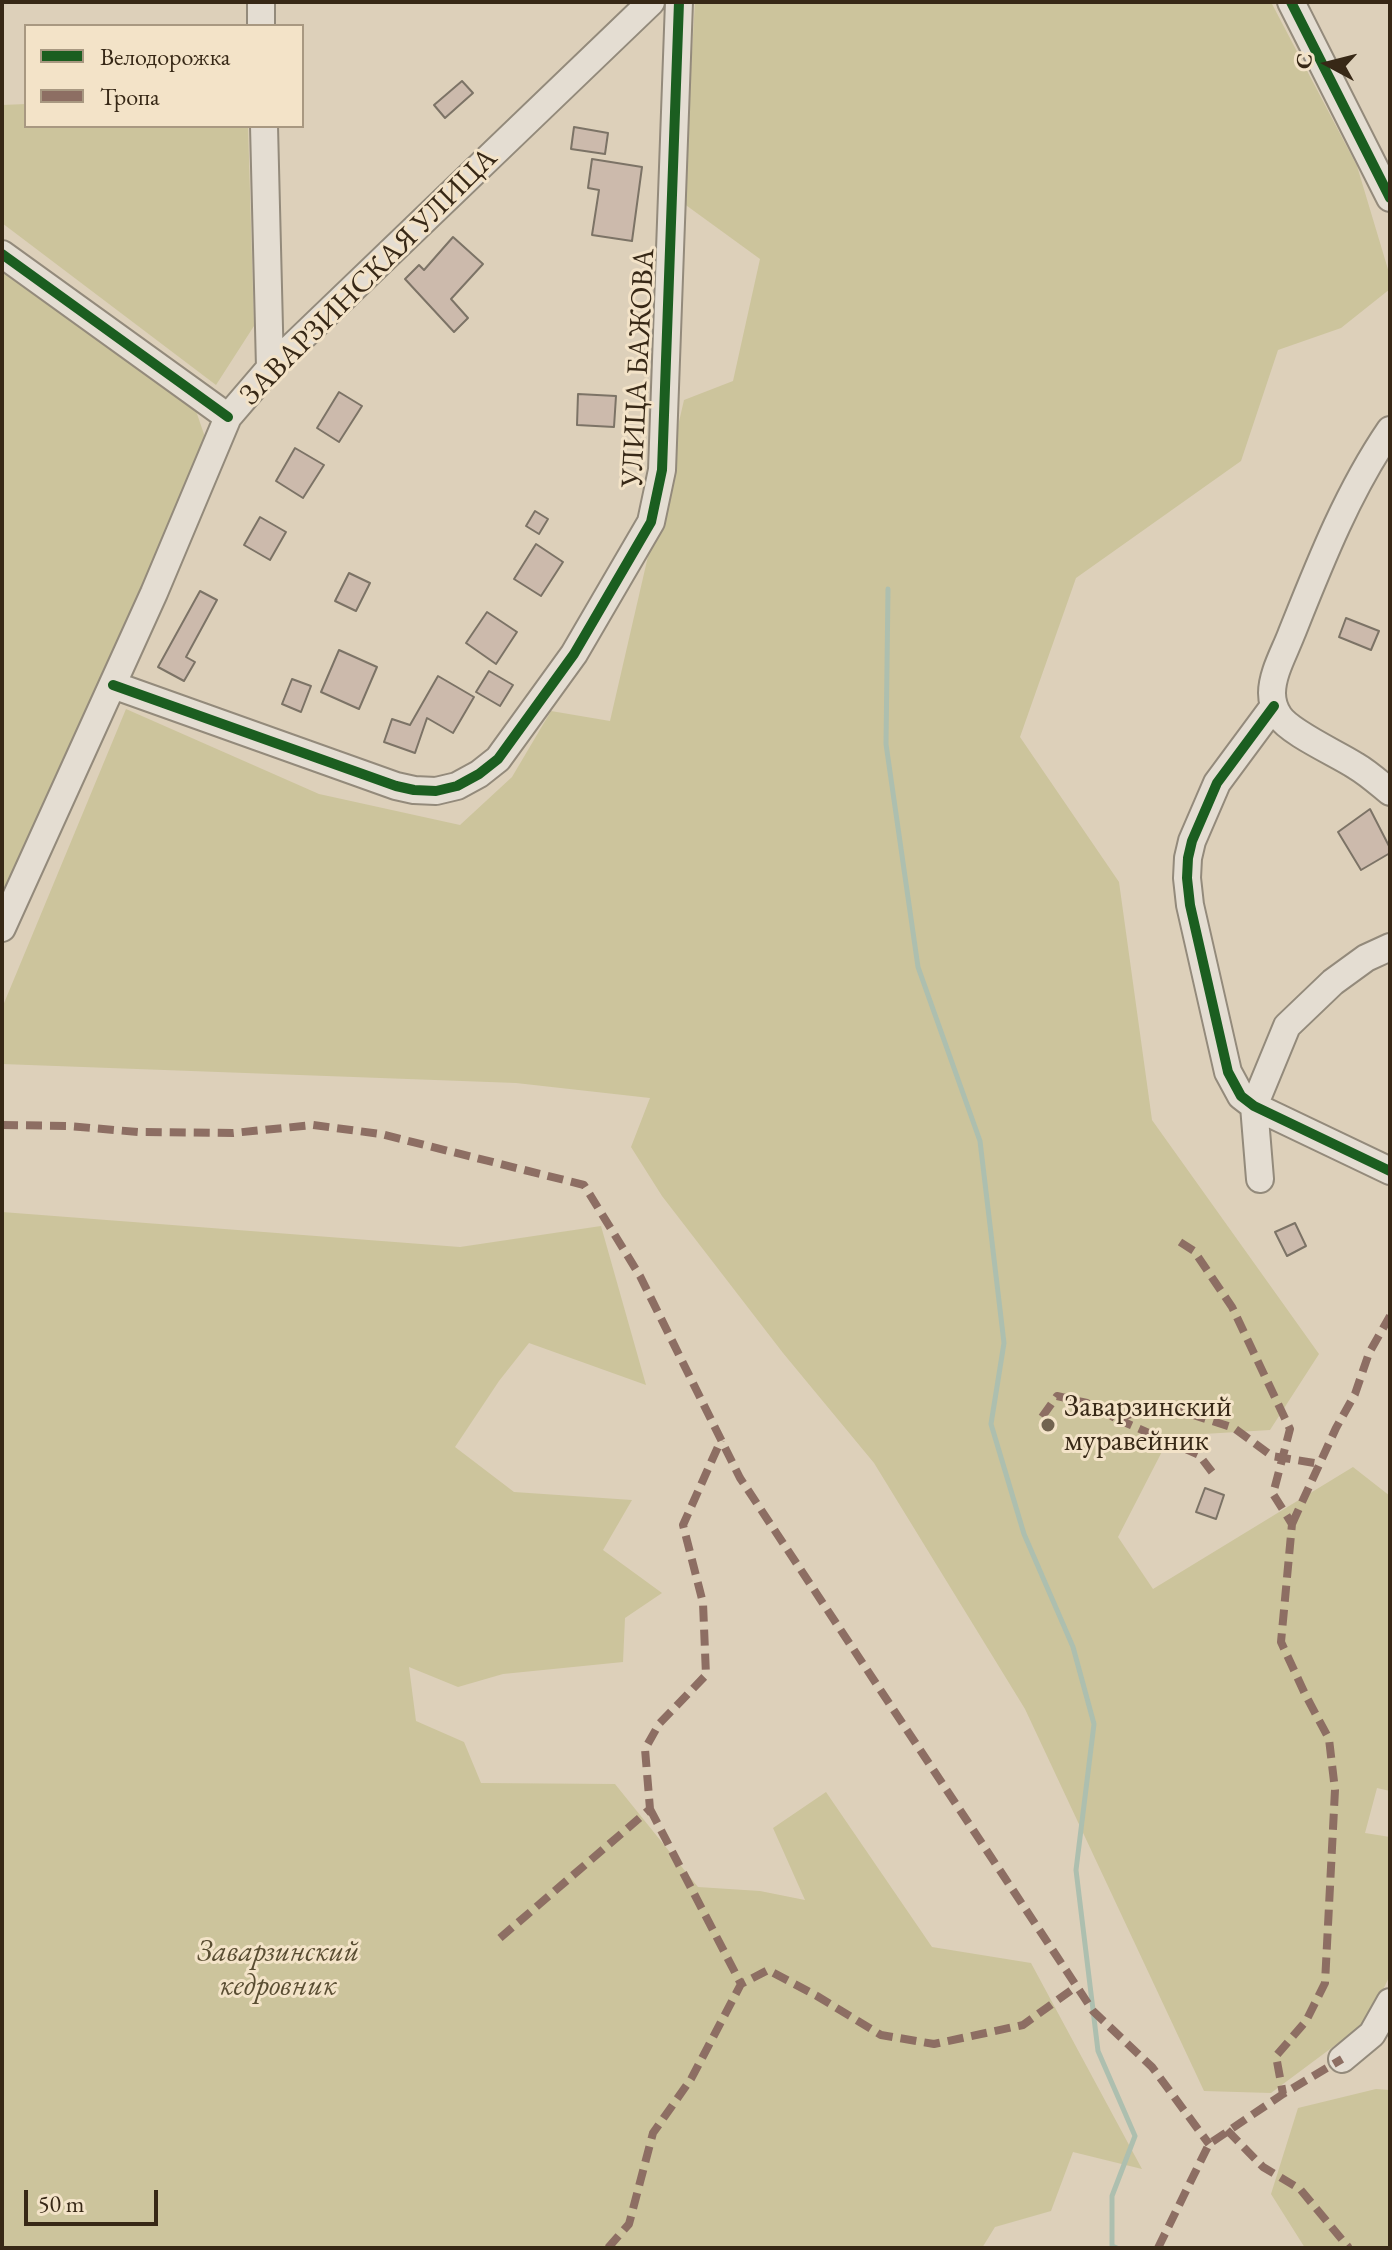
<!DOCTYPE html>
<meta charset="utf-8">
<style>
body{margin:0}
#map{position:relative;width:1392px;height:2250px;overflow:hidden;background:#ddd0ba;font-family:"EB Garamond",serif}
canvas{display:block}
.frame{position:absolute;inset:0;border:4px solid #372816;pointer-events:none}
.legend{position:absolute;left:24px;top:24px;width:280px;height:104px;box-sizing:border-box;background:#f3e3c8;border:2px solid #a89881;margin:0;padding:10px 14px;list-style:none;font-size:24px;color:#372816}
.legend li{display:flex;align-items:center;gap:16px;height:40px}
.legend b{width:40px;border:2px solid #a89881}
.north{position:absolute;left:1288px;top:24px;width:80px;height:80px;-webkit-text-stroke:6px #f3e3c8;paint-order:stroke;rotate:277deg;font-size:22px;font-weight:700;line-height:32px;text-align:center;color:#372816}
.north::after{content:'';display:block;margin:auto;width:28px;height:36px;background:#372816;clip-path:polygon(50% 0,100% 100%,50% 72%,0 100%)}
.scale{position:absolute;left:24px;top:2190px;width:134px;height:36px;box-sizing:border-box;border:4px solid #372816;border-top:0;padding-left:10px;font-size:24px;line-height:28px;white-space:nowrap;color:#372816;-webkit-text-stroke:6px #f3e3c8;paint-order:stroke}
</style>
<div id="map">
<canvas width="1392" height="2250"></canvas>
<div class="frame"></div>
<ul class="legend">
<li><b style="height:10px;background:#1b5e20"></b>Велодорожка</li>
<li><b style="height:10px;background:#8d6e63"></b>Тропа</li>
</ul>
<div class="north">С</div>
<div class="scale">50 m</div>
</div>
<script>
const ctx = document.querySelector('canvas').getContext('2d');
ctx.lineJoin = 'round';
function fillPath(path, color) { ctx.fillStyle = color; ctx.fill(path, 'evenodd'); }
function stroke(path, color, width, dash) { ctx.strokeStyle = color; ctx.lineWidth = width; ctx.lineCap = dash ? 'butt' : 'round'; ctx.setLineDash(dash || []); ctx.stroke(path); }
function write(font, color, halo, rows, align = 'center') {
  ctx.font = font + ' "EB Garamond",serif'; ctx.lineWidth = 6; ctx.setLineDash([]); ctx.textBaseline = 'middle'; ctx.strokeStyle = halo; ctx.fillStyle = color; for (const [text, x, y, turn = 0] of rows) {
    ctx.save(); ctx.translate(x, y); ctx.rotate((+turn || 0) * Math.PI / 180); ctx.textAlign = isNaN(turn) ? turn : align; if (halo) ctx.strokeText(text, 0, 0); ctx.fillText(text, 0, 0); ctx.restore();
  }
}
fillPath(new Path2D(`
 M695,2H1271L1357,166L1390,276V289L1341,328L1278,350L1241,461L1076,578L1020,737L1119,882L1152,1120L1319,1354L1270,1430L1170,1436L1118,1537L1153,1589L1353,1467L1390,1496V1791L1377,1788L1365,1833L1390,1837V1975L1369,2020L1271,2093L1204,2091L1025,1709L874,1463L783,1353L662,1196L631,1147L650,1098L516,1083L2,1064V1008L126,709L319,794L460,825L512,777L551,711L610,721L684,400L733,381L760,259L683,203Z
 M26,104V126H248L254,326L216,385L2,223V105Z
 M2,267L195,408L207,443L2,896Z
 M2,1212L460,1247L601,1226L646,1385L529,1343L499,1381L455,1447L514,1492L632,1500L603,1550L662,1593L625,1618L623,1662L503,1674L458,1687L409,1667L416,1721L464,1742L481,1783L615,1784L698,1887L760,1891L805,1900L773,1828L826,1792L932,1947L1031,1963L1142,2169L1073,2152L1051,2211L995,2227L982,2248H2Z
 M1376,2089L1390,2090V2248H1305L1271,2194L1298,2108Z`), '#ccc49c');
stroke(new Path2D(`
 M888,589L886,744L918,967L980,1141L1004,1343L991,1424L1024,1534L1073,1647L1094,1724L1076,1870L1098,2051L1135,2136L1112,2196V2246L1117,2248`), '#adbfaf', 5);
const building = new Path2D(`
 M462,81L473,93L445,118L434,105Z
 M574,127L608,133L605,154L571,149Z
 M592,159L642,167L632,241L592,235L599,190L588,188Z
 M453,237L483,264L451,299L468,318L454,332L405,279L419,265L424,270Z
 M339,392L362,406L339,442L317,428Z
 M578,394L616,396L614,427L577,425Z
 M295,448L324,465L303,498L276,481Z
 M535,511L548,519L539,534L526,526Z
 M260,517L286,532L270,560L244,545Z
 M536,544L563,562L541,596L514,579Z
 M349,573L370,583L356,611L335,601Z
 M200,591L217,600L186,657L195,662L184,681L158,667Z
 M487,612L517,632L496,664L466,643Z
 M1346,618L1379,631L1371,650L1339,637Z
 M339,650L377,667L359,709L321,692Z
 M489,671L513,685L500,706L476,692Z
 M438,676L474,697L453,733L427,718L415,753L384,742L392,719L410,725Z
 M292,679L311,686L301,712L282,704Z
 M1370,809L1390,848V853L1361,870L1338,832Z
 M1295,1223L1306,1246L1287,1256L1275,1232Z
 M1205,1488L1224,1495L1216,1519L1196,1512Z`);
fillPath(building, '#ccbaac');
stroke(building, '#7c7366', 2);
const minor = new Path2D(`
 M261,2V26
 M1291,2L1390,198
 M264,126L270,368
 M2,254L228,417
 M1390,430C1347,493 1319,565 1291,635C1284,653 1272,674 1272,693C1272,701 1275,710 1279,716C1290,733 1338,754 1356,766C1368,773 1379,783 1390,792
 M113,685L396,786L414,790L436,791L457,786L479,774L498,759L574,654L651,522L662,470L679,2
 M1274,706L1217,783L1192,841L1188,858L1187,878L1190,905L1228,1072L1241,1096L1254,1106L1390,1171
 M2,928L154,593L228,417L270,368L651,2
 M1260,1179L1254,1106L1287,1026L1333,982L1366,958L1390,947
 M1342,2059L1372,2034L1390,2002`);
stroke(minor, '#938a7b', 30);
stroke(minor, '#e4ddd2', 26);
stroke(new Path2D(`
 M2,1125L68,1126L138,1132L233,1133L313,1125L381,1134L584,1185L640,1276L740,1478L1093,2011L1152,2067L1209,2144
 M1180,1242L1194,1251L1232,1307L1290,1429L1273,1494L1292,1524L1281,1642L1305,1694L1329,1739L1335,1790L1325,1983L1306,2021L1276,2056L1283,2094
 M1042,1417L1057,1396L1087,1403L1117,1419L1159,1404L1234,1428L1272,1456L1320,1464
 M1117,1419L1199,1455L1212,1472
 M1292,1524L1336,1428L1355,1394L1369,1353L1390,1316
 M650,1809L741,1984
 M500,1938L650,1809L645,1749L659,1724L706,1675L703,1603L683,1525L721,1440
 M1227,2130L1263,2167L1300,2189L1349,2248
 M608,2248L629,2224L653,2133L691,2079L741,1984L768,1970L817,1996L881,2035L934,2044L1023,2025L1077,1986
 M1158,2248L1209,2144L1283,2094L1342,2059`), '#8d6e63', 8, [16, 8]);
stroke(new Path2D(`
 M1291,2L1390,198
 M2,254L228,417
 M113,685L396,786L414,790L436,791L457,786L479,774L498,759L574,654L651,522L662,470L679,2
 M1274,706L1217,783L1192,841L1188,858L1187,878L1190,905L1228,1072L1241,1096L1254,1106L1390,1171`), '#1b5e20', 10);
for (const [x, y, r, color] of [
 [1048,1425,8,"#71634f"]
]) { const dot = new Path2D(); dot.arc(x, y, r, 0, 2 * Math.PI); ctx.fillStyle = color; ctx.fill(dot); stroke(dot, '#f3e3c8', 3); }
write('30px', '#372816', '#f3e3c8', [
 ["ЗАВАРЗИНСКАЯ УЛИЦА",369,277,-45],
 ["УЛИЦА БАЖОВА",639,368,-87]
]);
write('30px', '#372816', '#f3e3c8', [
 ["Заварзинский",1064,1408],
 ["муравейник",1064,1442]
], 'left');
write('italic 30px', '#594d32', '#f3e3c8', [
 ["Заварзинский",278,1953],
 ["кедровник",278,1987]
]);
</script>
